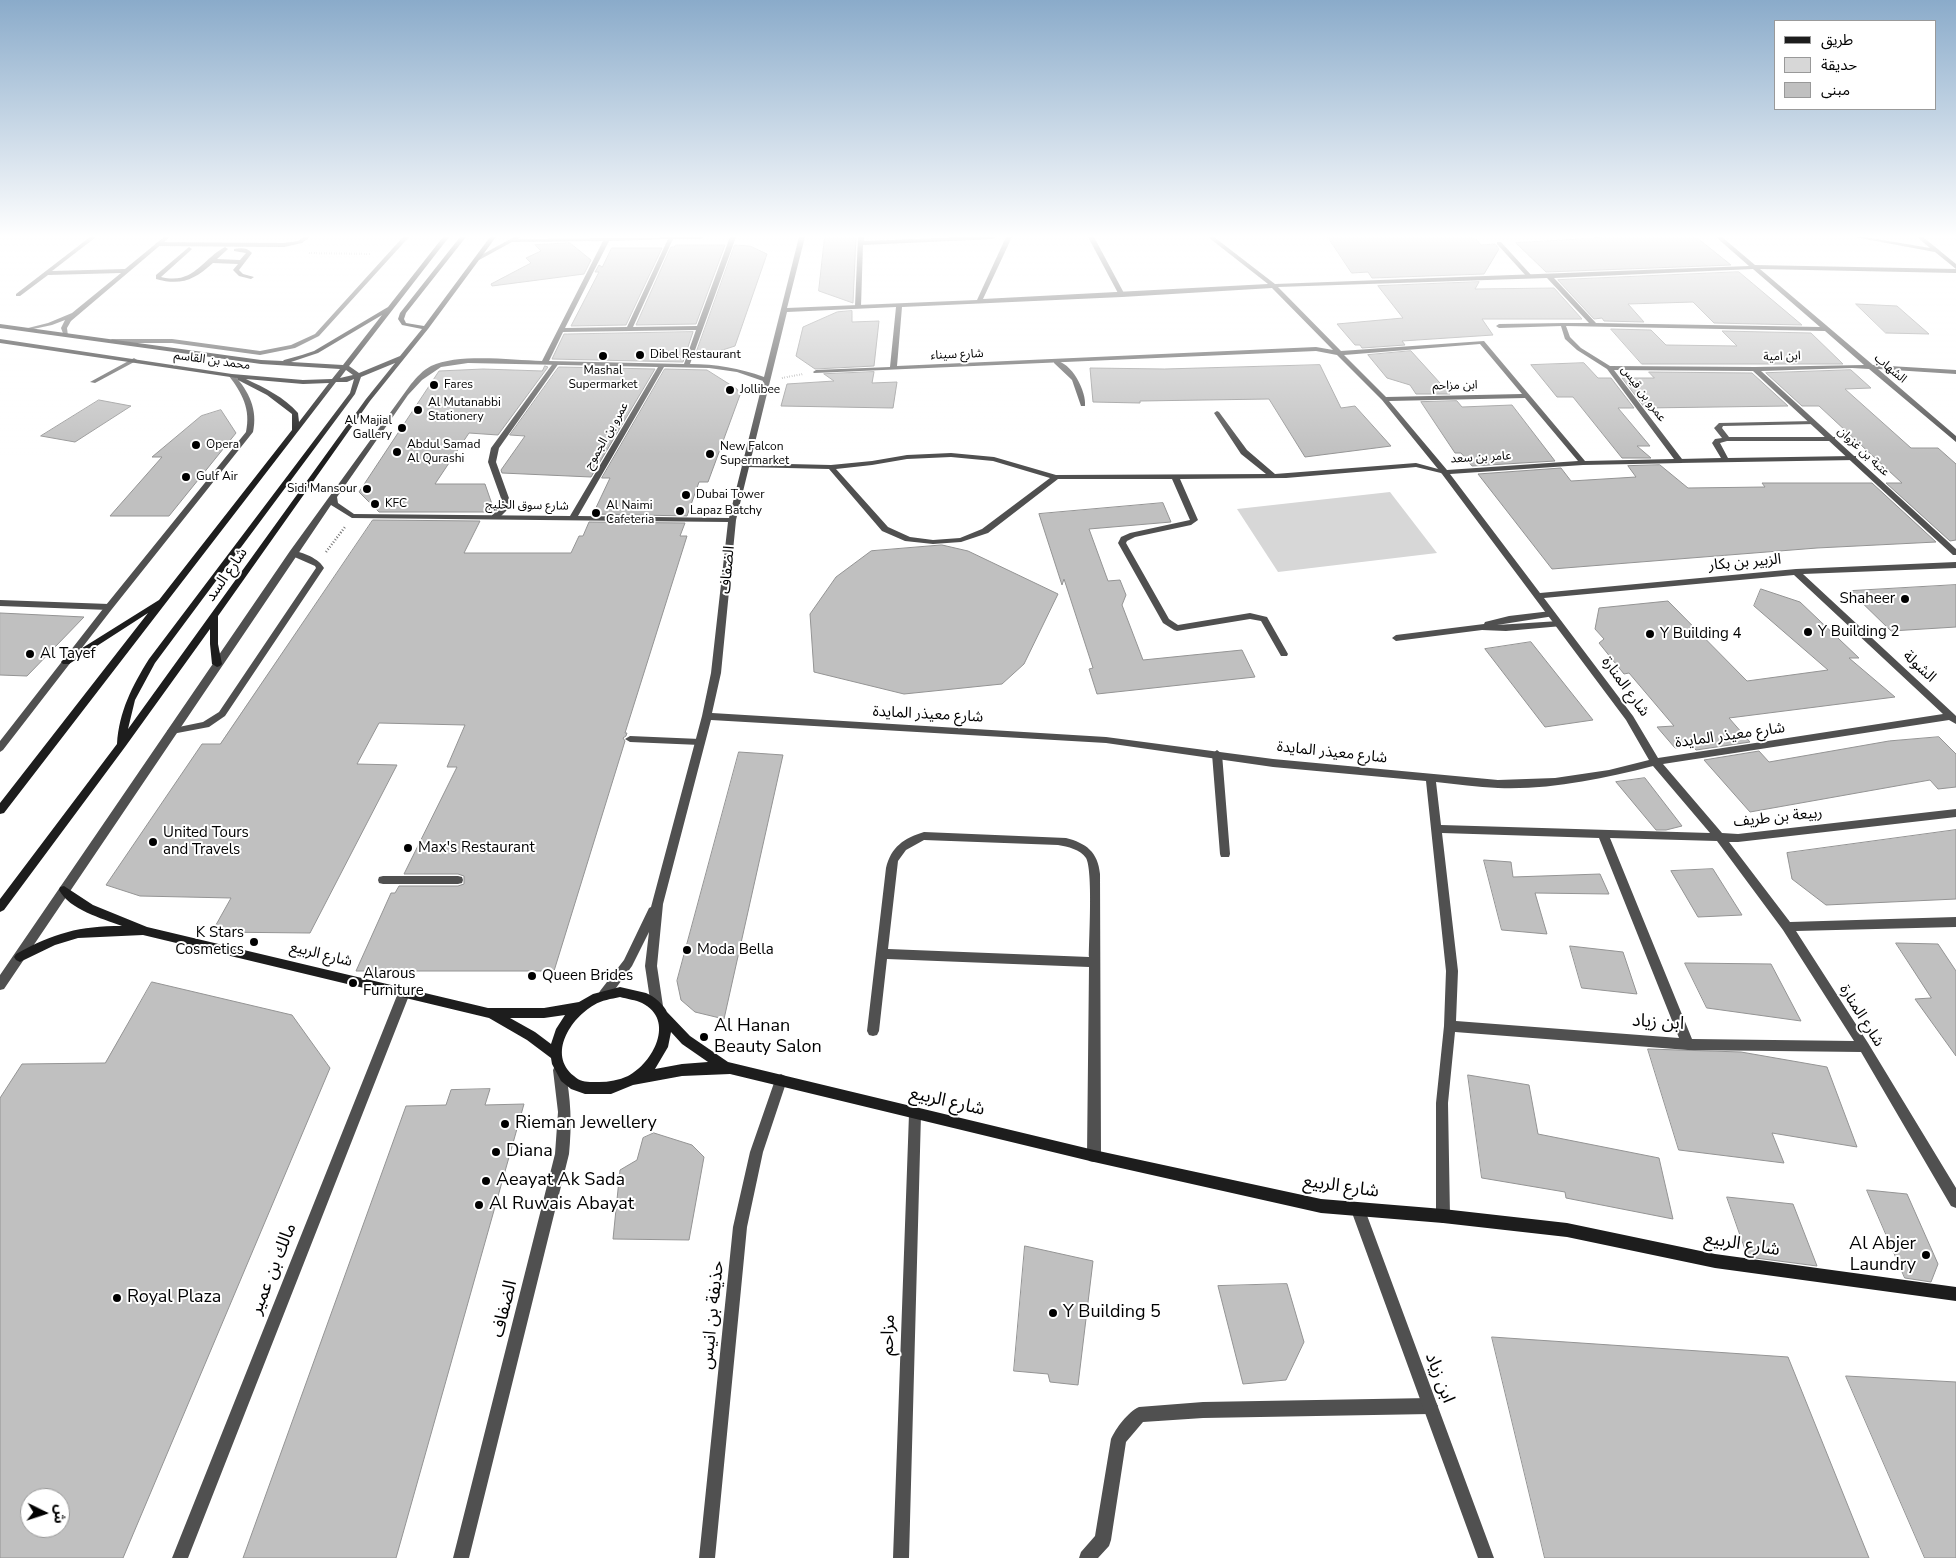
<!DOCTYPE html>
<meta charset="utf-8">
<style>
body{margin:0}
#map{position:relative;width:1956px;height:1558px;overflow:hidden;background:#fff;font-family:"Nunito Sans","Noto Sans Arabic",sans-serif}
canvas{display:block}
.legend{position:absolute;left:1774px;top:20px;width:162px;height:90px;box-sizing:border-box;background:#fff;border:1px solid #999;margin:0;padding:6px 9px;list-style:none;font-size:15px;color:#000}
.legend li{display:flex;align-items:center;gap:10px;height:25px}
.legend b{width:25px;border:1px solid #999}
.north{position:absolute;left:20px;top:1488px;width:50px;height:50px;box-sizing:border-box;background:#fff;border:1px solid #999;border-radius:50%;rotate:94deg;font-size:14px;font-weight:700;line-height:20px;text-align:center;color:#000}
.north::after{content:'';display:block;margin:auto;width:18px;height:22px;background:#000;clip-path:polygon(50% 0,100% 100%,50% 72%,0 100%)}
</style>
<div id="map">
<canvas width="1956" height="1558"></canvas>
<ul class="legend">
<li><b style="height:6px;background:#1d1d1d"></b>طريق</li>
<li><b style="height:14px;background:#d7d7d7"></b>حديقة</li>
<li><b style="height:14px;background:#c0c0c0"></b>مبنى</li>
</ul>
<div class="north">ش</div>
</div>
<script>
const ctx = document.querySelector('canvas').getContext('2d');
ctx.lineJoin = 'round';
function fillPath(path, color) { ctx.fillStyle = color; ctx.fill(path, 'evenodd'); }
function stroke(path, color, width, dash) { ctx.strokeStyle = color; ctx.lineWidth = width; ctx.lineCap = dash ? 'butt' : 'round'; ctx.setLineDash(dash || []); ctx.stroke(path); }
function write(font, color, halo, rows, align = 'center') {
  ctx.font = font + ' "Nunito Sans","Noto Sans Arabic",sans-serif'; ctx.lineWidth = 4; ctx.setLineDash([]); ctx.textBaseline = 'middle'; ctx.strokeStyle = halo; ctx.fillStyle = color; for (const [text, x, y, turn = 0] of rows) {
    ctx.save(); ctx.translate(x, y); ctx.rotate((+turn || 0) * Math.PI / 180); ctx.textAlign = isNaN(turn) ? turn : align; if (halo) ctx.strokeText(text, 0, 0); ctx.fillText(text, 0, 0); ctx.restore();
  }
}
fillPath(new Path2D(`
 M1390,492L1437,553L1278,572L1237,509Z`), '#d7d7d7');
const building = new Path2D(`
 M825,237H856L853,303L819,291Z
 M1328,237H1468L1476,239L1481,245L1495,244L1499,249L1484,274L1372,278L1368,272L1352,273Z
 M1611,237H1696L1731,265L1546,272L1516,243Z
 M570,243L591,260L584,274L492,286L491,284L531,263L526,258L541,251L535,245Z
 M676,245H725L696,324L636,325L671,247H674Z
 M735,245L750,246L767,254L735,346L694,359Z
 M612,248H662L626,325L571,326L599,272H595L599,265L602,267Z
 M1739,272L1802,325L1714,323L1693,302L1628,304L1644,322L1604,321L1602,318L1594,319L1558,280Z
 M1479,282L1475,289L1554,288L1582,319H1482L1493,335L1402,341L1405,345L1362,348L1360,345H1355L1337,324L1403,318L1378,286Z
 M1856,304L1897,306L1929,334L1886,333Z
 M852,311V322L879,321L874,366L815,369L796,356L803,327L837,312Z
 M1611,329L1651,330L1666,345L1737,346L1722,331L1811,333L1843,364H1642Z
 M693,332L683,362L552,359L564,334H567Z
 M1411,351L1450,394H1416L1410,385L1387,378L1368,355Z
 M1584,363L1598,378H1611L1634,408H1618L1650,446H1637L1651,458H1622L1573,397H1557L1531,365Z
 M1320,365L1341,408L1355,406L1391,446L1305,457L1269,399L1140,401V403L1093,402L1090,368L1164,369Z
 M545,366L548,367L498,435L469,433L435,484H485L494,510L492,512H379L359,492L439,371L483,369L542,371Z
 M559,367L655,369L591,477L502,473L501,470L525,436L510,435Z
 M665,369L707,370L737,389L740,395L708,482H699L687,516L593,514L610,478H602Z
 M1851,370L1871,388L1845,389L1911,448H1938L1956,464V540L1950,541L1886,483H1902L1819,406H1802L1766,373Z
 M874,372L872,383L897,382L893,408L781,406L787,384L834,381L824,374Z
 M1649,372L1752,373L1788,406L1645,408L1622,378H1654Z
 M99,400L131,406L75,442L41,436Z
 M1457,401L1462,407L1512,405L1555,461L1472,466L1461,453H1455L1421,402Z
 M221,410L236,433L169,516H110L162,457H152L201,416Z
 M1660,465L1688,488L1765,487L1762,483H1872L1936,542L1817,548L1552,569L1478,474L1561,468L1571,481L1636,477L1628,466Z
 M1163,503L1171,522L1089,529L1108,581L1120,580L1126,595L1122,605L1143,660L1242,650L1255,677L1097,694L1089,669L1093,668L1064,579L1062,585L1039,514Z
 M373,520L480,521L464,553H571L579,536H583L589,522L685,523L680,536H687L625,733H627L626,736L623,738L625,741L554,971H356L391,893H395L399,886H458L464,884V876L458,874H404L457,767H447L465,725L379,723L357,764L397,765L310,933L212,932L231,898L140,896L106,885L202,744H220Z
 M942,545L968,551L1058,594L1024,664L1002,684L904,694L814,672L810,614L836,577L871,551Z
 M1956,585V627L1891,631L1850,591Z
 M1761,589L1800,602L1859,658H1849L1895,697L1729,718L1750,742L1696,750L1692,746L1675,748L1657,727L1674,726L1629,673L1624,674L1599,643L1604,639L1595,629L1599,608L1668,601L1747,681L1828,670L1754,606Z
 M0,613L84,617L27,676L0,675Z
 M1531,642L1593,720L1545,727L1485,649Z
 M1939,737L1956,754V787L1938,789L1930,780L1750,812L1704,760L1759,751L1769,762L1889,741Z
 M739,752L783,755L724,1019L695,1012L681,1000L677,981Z
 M1645,778L1682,826L1666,830H1656L1616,782Z
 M1956,830V899L1826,905L1792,879L1787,853Z
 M1484,860L1511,862L1513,877L1600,874L1609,894L1535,893L1547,934L1502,930Z
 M1713,869L1742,915L1698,917L1671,871Z
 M1896,943L1938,944L1956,971V1056L1915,999L1931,998Z
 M1570,946L1623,952L1637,994L1582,988Z
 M1685,963L1771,964L1801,1021L1707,1008Z
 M152,982L292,1015L330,1068L123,1558H0V1098L22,1064L105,1063ZM30,1498H60V1528H30Z
 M1648,1049L1741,1052L1827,1067L1857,1147L1772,1133L1784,1163L1679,1150Z
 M1468,1075L1529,1085L1538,1134L1659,1158L1673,1219L1566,1198L1565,1192L1482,1178Z
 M490,1089L485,1105L524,1104L396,1558H243L406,1106L446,1105L451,1090Z
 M654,1133L692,1145L704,1157L689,1240L613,1239L620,1170L637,1160L643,1138Z
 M1867,1190L1907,1194L1938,1264L1931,1282L1905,1278Z
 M1727,1197L1793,1204L1817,1266L1748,1257Z
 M1025,1246L1093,1261L1078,1385L1050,1382L1048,1374L1014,1371Z
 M1287,1284L1304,1342L1286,1380L1243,1384L1218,1286Z
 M1492,1337L1788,1357L1869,1558H1545Z
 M1846,1376L1956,1382V1558H1925Z`);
fillPath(building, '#c0c0c0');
stroke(building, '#949494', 1);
stroke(new Path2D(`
 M309,253L371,254
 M782,378L803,374`), '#727272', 2, [0.5, 2]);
stroke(new Path2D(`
 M326,552L345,527`), '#727272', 2.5, [1, 2]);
fillPath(new Path2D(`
 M304,237H310L302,243L284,247L158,246L155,244L158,242L284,243L298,241Z
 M858,237H864V241L961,237H996L993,239L863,245L861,306L858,308L855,306Z
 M1088,237H1094L1125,295L1124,296L1119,295Z
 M1854,237H1865L1930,248L1917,237H1923L1956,264V269L1935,252Z
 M1497,242H1501L1532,276V278H1528L1497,244Z
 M189,247L192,249L191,250L161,277C194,285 201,260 225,247L228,249L217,259L240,260L246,253L234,251V249C241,248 247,247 252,253L239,270L243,274L254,277L251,279L239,276L233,270L238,264L213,263C194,280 181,286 156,279V275Z
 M1564,323V325L1562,326L1499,328L1496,326L1499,324Z
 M134,358L137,360L136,361L95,383L90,382Z
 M1054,361C1071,360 1087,392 1085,406H1081L1072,380L1054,363Z
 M554,362L559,363L499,448L496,462L510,501V507L498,519H492V515L502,506V501L488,462L491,448Z
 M1217,411L1219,412L1247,450L1275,474L1416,463L1449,472L1445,474L1416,467L1286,478L1180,479L1198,520L1191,525L1135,537L1127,541L1126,543L1169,619L1178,625L1250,613L1267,617L1288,654L1287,656H1281L1261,621L1250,619L1177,631L1174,630L1163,623L1118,543L1121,537L1130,533L1190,520L1172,479H1058L988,533L961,542L933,544L905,541L882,531L829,469L745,467L741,465L745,463L831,465L872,461L907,455L951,453L994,457L1056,475L1266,474L1241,454L1214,413ZM951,457L993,461L1050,478L982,529L960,538L933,540L910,537L888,527L836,469L872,465L907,459Z
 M1814,421L1816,422V424L1723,426L1722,428L1729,437H1835V441H1727L1720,443L1728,458L1853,456H1856V460L1679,463L1675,461L1679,459L1721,458L1712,443L1715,439L1722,438L1714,428L1719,423Z
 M290,551C300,550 320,559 324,568L225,716L209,727L172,734L169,733L167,731L169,729L203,722L219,712L316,568L315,566L290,555Z
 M0,600L109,604L113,607L109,610L0,606Z
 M1551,611L1554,612L1555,614L1554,616L1497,625L1559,621L1563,624L1562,626L1506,631L1482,630L1396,641L1392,638L1396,635L1484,624L1485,622L1509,616Z
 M630,736L700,739L705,742L700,745L630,742L625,739Z
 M1217,750L1222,754L1230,854L1229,857H1221L1220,854L1212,754Z
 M924,832L1066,838C1086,843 1098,852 1100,874L1101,1156L1099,1161L1094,1162L1089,1161L1087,1156L1089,967L887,959L879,1031L877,1035L873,1036L869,1035L867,1031L886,868C891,847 904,838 924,832ZM924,840L1058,845C1068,847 1080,849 1086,858C1093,870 1089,939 1089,957L888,949L898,861L906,850Z
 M383,876H458L462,877L463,880L462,883L458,884H383L379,883L378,880L379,877Z
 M1430,1398L1435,1401L1438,1406L1435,1411L1430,1414L1203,1418L1143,1422L1126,1442L1111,1540L1109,1546L1098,1558H1079L1081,1552L1095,1536L1111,1439C1116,1428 1128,1412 1139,1407L1203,1402Z`), '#505050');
fillPath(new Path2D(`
 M90,237H96L52,271L125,269L164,237H170L71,321L67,328L68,336H64L61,328L65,320L52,325L24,331V329L48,323L72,313L121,273L48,275L20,296H16V294Z
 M403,237H409L319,336L295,348L260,355L172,343H112L109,341L112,339H172L260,351L291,345L315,334Z
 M514,237H521L518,239L704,237L701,239H673L633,327L697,326L730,237H736L690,364C716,364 739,368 764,377L799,237H805L787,308L977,300L1006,237H1012L983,299L1268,284L1208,237H1214L1275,284L1749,266L1716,237H1722L1755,265L1956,269V273L1760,269L1873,365L1956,370V374L1878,369L1956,436V442L1869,369L1852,368L1761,371L1956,549V555H1953L1753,371L1614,370L1682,459V463L1583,465L1450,474L1540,593L1796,569L1956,562V568L1803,574L1954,714L1956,716V724L1949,720L1663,764L1722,833L1738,834L1956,809V817L1738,842H1729L1790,922L1956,917V927L1796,931L1868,1043L1956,1188V1208L1951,1206L1861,1052L1688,1050L1455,1032L1448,1103L1450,1216L1448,1221L1443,1223L1438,1221L1436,1216V1103L1444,1026L1446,971L1426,781L1273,767L1106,743L711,720L663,904L657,966L663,1006L661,1010L657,1011L653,1010L651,1006L645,966L649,932L632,966L608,999L604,1000L600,999L598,995L600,991L624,960L649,908L651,907L702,716L711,673L728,522L352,518L331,505L4,989L0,990V975L290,551L411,384C417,377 423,370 431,366C458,353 512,360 542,361L603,241L512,242L479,260L474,259ZM668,239L627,327L565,328L609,241ZM1753,269L1820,327L1596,323L1554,278ZM1547,278L1589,323H1560L1565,339L1577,350L1607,369L1674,459L1585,461L1484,341L1341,351L1278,287ZM1272,288L1333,350L1316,347L897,366L902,307L1122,297ZM896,307L890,367L816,370L813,372L814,373L1316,351L1337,355L1382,400L1442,474L1626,720L1649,760L1609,770L1555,778L1498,780L1273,759L1106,737L712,713L721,673L736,520L787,312ZM1566,326L1825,331L1864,365L1755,367L1610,366L1581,348L1570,337ZM696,330L684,364L549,361L563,332ZM1480,344L1522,394L1386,397L1344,355ZM468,363L658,367L570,516L354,514L338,503L337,497L408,395L422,380L441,367ZM664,367L709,368L737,372L763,381L729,518L578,516ZM1525,398L1578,461L1447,470L1389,401ZM1794,575L1943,714L1658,758L1633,716L1544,598ZM1653,766L1710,833L1441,825L1436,782C1457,784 1477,787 1498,788C1550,790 1602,779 1653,766ZM1442,833L1599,838L1679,1038L1456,1021L1458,971ZM1610,838L1717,841L1783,930L1854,1041L1692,1039Z
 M230,375H234C249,391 258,410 253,432L112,609L3,750L0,752V741L106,605L246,432C251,409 242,393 229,376Z
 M404,988L408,989L410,993L188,1558H172L398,993L400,989Z
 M559,1064L563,1066L565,1070C571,1098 572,1125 569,1154L469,1558H453L555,1154L558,1112L553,1070L555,1066Z
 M781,1074L785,1076L787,1080L763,1152L747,1227L715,1558H699L733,1227L750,1152L775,1080L777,1076Z
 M915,1108L920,1110L921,1114L909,1558H893L909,1114L910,1110Z
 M1358,1203L1363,1205L1365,1210L1494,1558H1478L1351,1210L1353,1205Z`), '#505050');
fillPath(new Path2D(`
 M443,237H449L349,366L359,373L400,356L422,329L402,325L398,319L400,313L460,237H466L406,313L404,319L406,323L424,326L490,237H496L428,329L370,401L218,616V644L222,664L220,666L217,667L212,664L210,644V629L125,747L4,910L0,912V899L117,744C119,712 132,686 149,659L350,393L354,379L347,382H336L4,813L0,814V803L148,613L69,664H63L61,662L63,660L159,600L292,430V414L267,395L238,380L237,378L0,343V339L232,374L303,380L332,379L340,369L261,364L0,328V324L261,360L283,361L284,360L302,355L314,351L388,307ZM382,315L343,365L291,362L318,353ZM395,363L366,399L128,729L135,700L155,663L355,394L361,377ZM346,370L353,375L340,378ZM246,379L303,384L329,383L299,422L298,413C284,397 265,388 246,379Z
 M64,886L93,905L147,927L488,1008H544L579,1002L593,994L620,987L646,993C654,996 664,1005 667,1012L690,1036L728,1062L1094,1150L1321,1199L1443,1209L1567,1223L1715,1254L1956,1287V1301L1715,1268L1567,1237L1443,1223L1321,1213L1094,1162L730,1074L682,1076L633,1085L611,1094H585L571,1089L561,1081L552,1064L551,1058L527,1040L489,1018L143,935L78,938L55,945L24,960L20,962L16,960L14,957L16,954C54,933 79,926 122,926C101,918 70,910 59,890L60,887ZM620,997C627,999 636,1000 642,1003C676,1020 653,1063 628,1076C619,1080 609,1082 599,1082C589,1082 581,1083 574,1076C547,1054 571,1018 594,1005C602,1000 611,999 620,997ZM565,1015L556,1029L551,1044L535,1032L510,1018H544ZM671,1032L682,1044L708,1062L682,1064L655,1069L668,1047Z`), '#1d1d1d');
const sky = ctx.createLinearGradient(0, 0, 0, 455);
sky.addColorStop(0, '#8aabca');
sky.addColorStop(0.52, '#fff');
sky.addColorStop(1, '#ffffff00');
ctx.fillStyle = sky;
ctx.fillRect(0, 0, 1956, 455);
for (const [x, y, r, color] of [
 [640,355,5,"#000"],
 [603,356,5,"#000"],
 [434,385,5,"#000"],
 [730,390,5,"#000"],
 [418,410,5,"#000"],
 [402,428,5,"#000"],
 [196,445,5,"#000"],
 [397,452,5,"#000"],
 [710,454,5,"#000"],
 [186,477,5,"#000"],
 [367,489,5,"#000"],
 [686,495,5,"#000"],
 [375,504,5,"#000"],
 [680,511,5,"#000"],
 [596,513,5,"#000"],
 [1905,599,5,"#000"],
 [1808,632,5,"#000"],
 [1650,634,5,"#000"],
 [30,654,5,"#000"],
 [153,842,5,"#000"],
 [408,848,5,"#000"],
 [254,942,5,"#000"],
 [687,950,5,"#000"],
 [532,976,5,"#000"],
 [353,983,5,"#000"],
 [704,1037,5,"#000"],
 [505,1124,5,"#000"],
 [496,1152,5,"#000"],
 [486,1181,5,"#000"],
 [479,1205,5,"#000"],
 [1926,1255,5,"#000"],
 [117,1298,5,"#000"],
 [1053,1313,5,"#000"]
]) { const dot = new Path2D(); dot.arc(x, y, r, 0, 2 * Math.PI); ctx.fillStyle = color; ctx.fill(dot); stroke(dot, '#fff', 2); }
write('12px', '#000', '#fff', [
 ["Dibel Restaurant",650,355],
 ["Mashal",603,371,"center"],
 ["Supermarket",603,385,"center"],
 ["Fares",444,385],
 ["Jollibee",740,390],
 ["Al Mutanabbi",428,403],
 ["Stationery",428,417],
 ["Al Majial",392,421,"right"],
 ["Gallery",392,435,"right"],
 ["Opera",206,445],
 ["Abdul Samad",407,445],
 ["Al Qurashi",407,459],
 ["New Falcon",720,447],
 ["Supermarket",720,461],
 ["Gulf Air",196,477],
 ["Sidi Mansour",357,489,"right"],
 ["Dubai Tower",696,495],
 ["KFC",385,504],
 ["Al Naimi",606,506],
 ["Cafeteria",606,520],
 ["Lapaz Batchy",690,511]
], 'left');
write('12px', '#000', '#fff', [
 ["شارع سيناء",957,355,-2],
 ["ابن امية",1782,357,-2],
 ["محمد بن القاسم",212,361,8],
 ["الشهاب",1890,369,40],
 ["ابن مزاحم",1455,386,-1],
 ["عمرو بن قيس",1643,394,53],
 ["عمرو بن الجموح",607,436,-60],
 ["عتبة بن غزوان",1863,452,43],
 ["عامر بن سعد",1481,458,-3],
 ["شارع سوق الخليج",527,506,1]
]);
write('15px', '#000', '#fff', [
 ["الزبير بن بكار",1745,563,-5],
 ["الضفاف",728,570,-85],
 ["شارع السد",227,575,-55],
 ["الشولة",1919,667,43],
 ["شارع المنارة",1625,687,54],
 ["شارع معيذر المايدة",928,715,3],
 ["شارع معيذر المايدة",1730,736,-8],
 ["شارع معيذر المايدة",1332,753,6],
 ["ربيعة بن طريف",1778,818,-6],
 ["شارع الربيع",321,955,14],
 ["شارع المنارة",1861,1016,58]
]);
write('15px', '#000', '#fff', [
 ["Shaheer",1895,599,"right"],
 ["Y Building 2",1818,632],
 ["Y Building 4",1660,634],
 ["Al Tayef",40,654],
 ["United Tours",163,833],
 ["and Travels",163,850],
 ["Max's Restaurant",418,848],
 ["K Stars",244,933,"right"],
 ["Cosmetics",244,950,"right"],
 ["Moda Bella",697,950],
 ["Alarous",363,974],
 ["Furniture",363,991],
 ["Queen Brides",542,976]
], 'left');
write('18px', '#000', '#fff', [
 ["ابن زياد",1658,1023,4],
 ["شارع الربيع",947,1102,13],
 ["شارع الربيع",1341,1187,8],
 ["شارع الربيع",1742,1245,9],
 ["مالك بن عمير",274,1269,-68],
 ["الضفاف",505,1309,-76],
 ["حذيفة بن انيس",713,1315,-84],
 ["مزاحم",889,1335,-88],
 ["ابن زياد",1439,1378,69]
]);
write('18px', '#000', '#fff', [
 ["Al Hanan",714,1027],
 ["Beauty Salon",714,1048],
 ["Rieman Jewellery",515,1124],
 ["Diana",506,1152],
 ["Aeayat Ak Sada",496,1181],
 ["Al Ruwais Abayat",489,1205],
 ["Al Abjer",1916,1245,"right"],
 ["Laundry",1916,1266,"right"],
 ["Royal Plaza",127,1298],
 ["Y Building 5",1063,1313]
], 'left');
</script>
